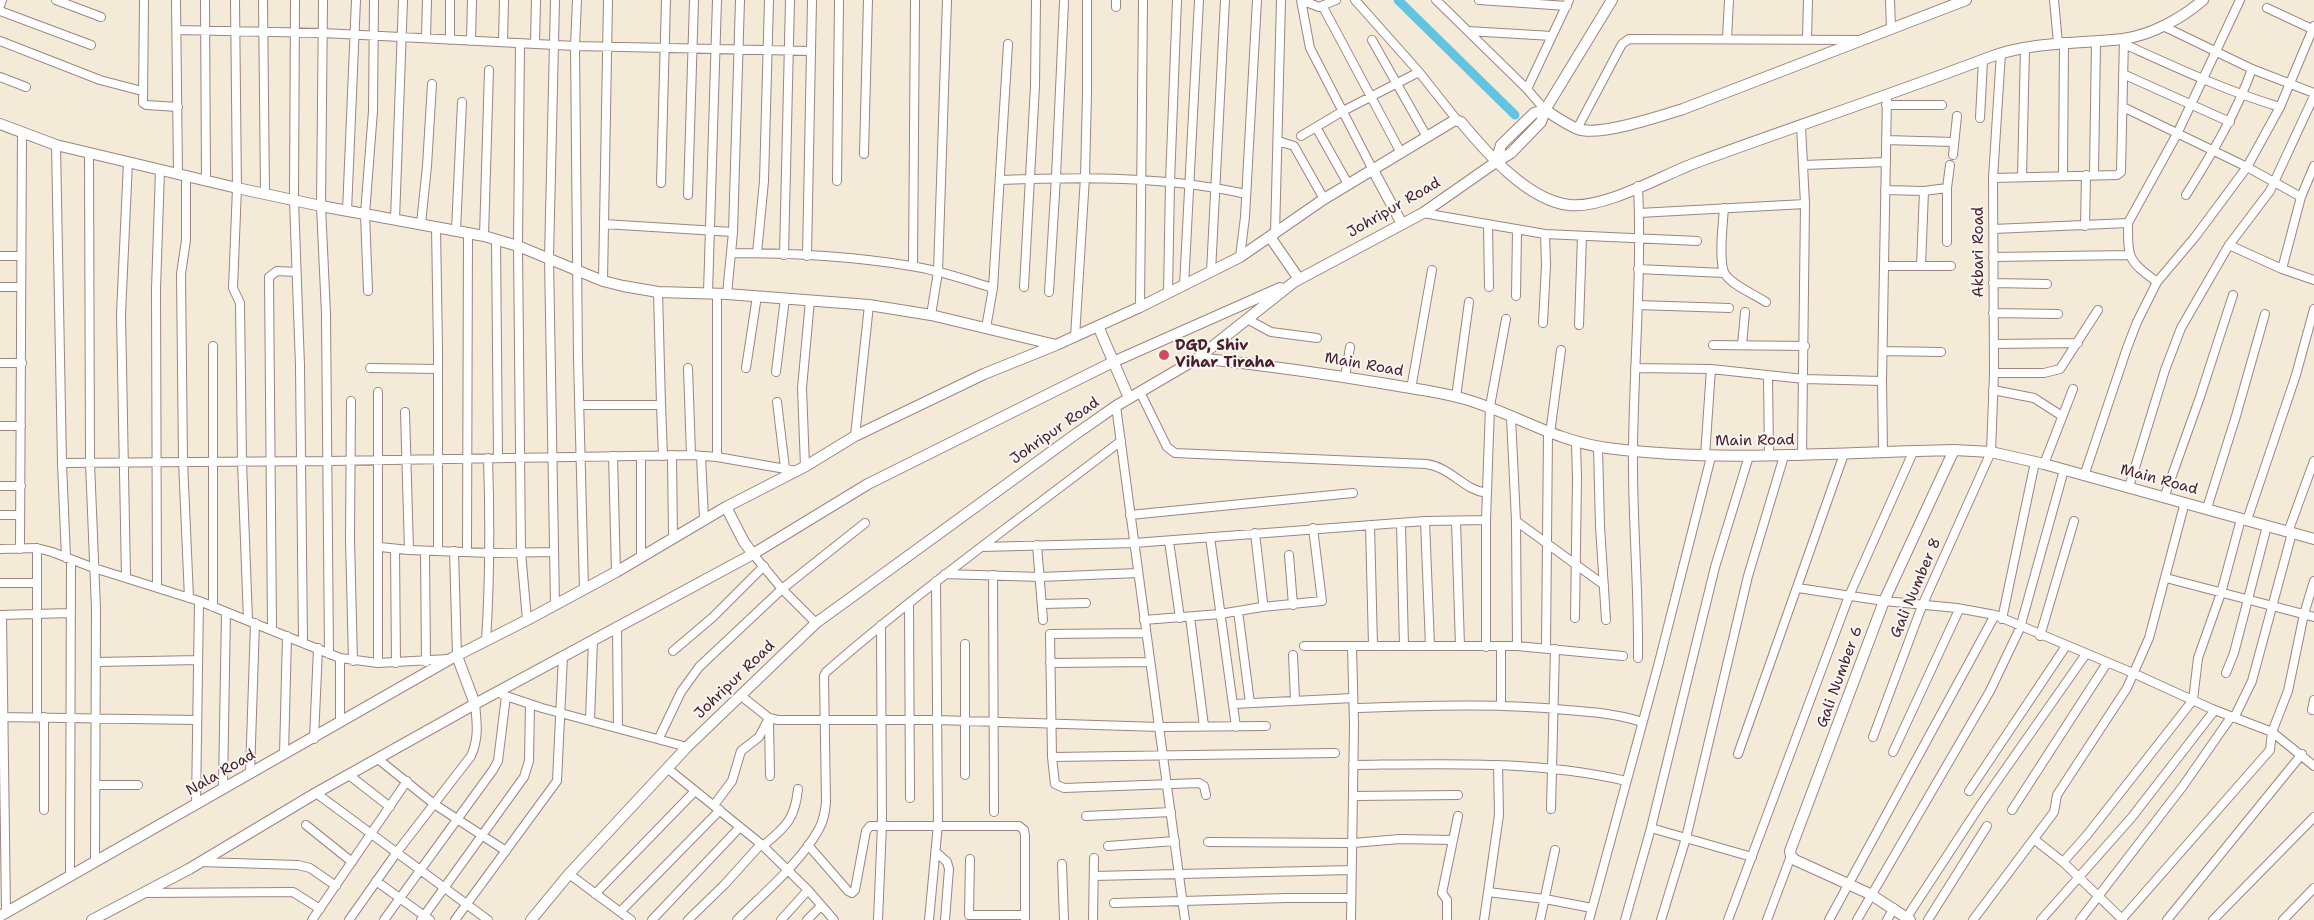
<!DOCTYPE html>
<style>
body{margin:0}
canvas{display:block;background:#f3ead8}
</style>
<canvas width="2314" height="920"></canvas>
<script>
const ctx = document.querySelector('canvas').getContext('2d');
ctx.lineJoin = 'round';
function stroke(path, color, width, dash) { ctx.strokeStyle = color; ctx.lineWidth = width; ctx.lineCap = dash ? 'butt' : 'round'; ctx.setLineDash(dash || []); ctx.stroke(path); }
function write(font, color, halo, rows, align = 'center') {
  ctx.font = font + ' "Shantell Sans",sans-serif'; ctx.lineWidth = 4; ctx.setLineDash([]); ctx.textBaseline = 'middle'; ctx.strokeStyle = halo; ctx.fillStyle = color; for (const [text, x, y, turn = 0] of rows) {
    ctx.save(); ctx.translate(x, y); ctx.rotate((+turn || 0) * Math.PI / 180); ctx.textAlign = isNaN(turn) ? turn : align; if (halo) ctx.strokeText(text, 0, 0); ctx.fillText(text, 0, 0); ctx.restore();
  }
}
stroke(new Path2D(`
 M1398,0L1515,115`), '#62c4e0', 9);
const street = new Path2D(`
 M56,0L101,17
 M144,0L143,103L146,105L178,107
 M176,0L178,174
 M205,0L206,180
 M235,0L237,188L233,288L240,303L242,462L248,620
 M263,0L265,193
 M295,0L294,200L300,366L303,642
 M323,0L321,206L326,314L329,654
 M577,0L575,46L578,359L584,589
 M1116,0V7
 M1301,0L1310,48L1373,170
 M1301,0L1319,7L1336,0
 M1355,0L1419,72L1457,120
 M1436,0L1527,89L1545,110
 M1479,0L1567,6
 M1890,0L1891,28
 M2054,0L2058,43
 M0,6L2,0
 M1323,7L1401,153
 M2267,8L2314,30
 M0,11L91,45
 M2163,26L2252,69L2314,93
 M177,30L323,33L575,46L810,51
 M1468,31L1552,36
 M426,38L427,0
 M1727,39L1729,0
 M1807,39L1808,0
 M450,40V0
 M1372,40L1427,137
 M0,41L100,80L142,91
 M471,41L472,0
 M503,42L504,0
 M520,43L518,246L521,552L527,620
 M535,44L536,0
 M2124,44C2175,67 2226,91 2280,107
 M2123,74L2230,122
 M0,77L26,87
 M1527,89L1569,0
 M1886,105H1942
 M2123,107L2247,167L2301,197
 M1980,118L1983,60
 M1801,126L1805,204L1802,455
 M1316,127L1348,184
 M1577,129L1622,44L1629,39L1859,40
 M1301,136L1343,111L1419,72
 M1886,140L1954,142
 M1278,141L1294,146L1324,199
 M56,145L62,463L66,558
 M89,153L90,463L96,609L95,861
 M864,154L868,0
 M1953,155L1957,116
 M1803,165L1886,162
 M2094,175L2096,41
 M186,176V240L181,274L183,461L189,598
 M2063,176L2064,42
 M2022,177L2025,48
 M1993,178L2117,175L2121,172L2124,38
 M1000,180C1083,177 1165,176 1246,194
 M837,181L839,0
 M661,183L666,0
 M1885,190L1924,191L1947,188
 M688,195L694,0
 M2186,195C2211,155 2236,114 2252,69
 M1724,208C1723,222 1718,263 1725,274C1733,286 1754,294 1766,302
 M347,211L356,0
 M1423,213L1545,234L1697,241
 M1639,213L1805,204
 M395,220L403,0
 M2128,223C2128,260 2128,260 2157,282
 M421,224L427,166L432,84
 M604,224L733,232
 M1488,224L1489,287
 M2085,226L2086,175
 M436,227L438,349V551
 M1994,229L2128,223L2177,134L2240,0
 M456,230L462,102
 M1275,234L1281,0
 M484,236L489,70
 M496,239L498,458
 M1947,242V188L1950,165
 M2229,245L2282,269L2314,280
 M731,253C790,253 852,256 911,266C939,270 966,280 993,288
 M757,253L764,181L769,0
 M784,255L790,0
 M0,256H21
 M807,256L812,0
 M1240,257L1245,217L1257,0
 M1993,257L2129,255
 M913,266L915,0
 M1884,266H1951
 M1921,266L1924,191
 M1638,269L1724,273
 M2282,269L2301,197L2314,166
 M1211,272L1225,0
 M603,281L608,0
 M1993,283L2047,284
 M1184,286L1199,0
 M0,287H21
 M1024,287L1035,86L1036,0
 M368,291L365,214L373,111L374,0
 M658,292L661,405
 M1049,292L1056,177L1064,2
 M708,293L717,0
 M1168,293L1170,182L1177,0
 M717,294V457
 M727,294L733,232L740,0
 M1516,296L1517,231
 M1638,305L1729,308
 M1140,307L1143,0
 M1993,313L2058,314
 M931,315L938,272L947,0
 M1247,319L1271,332L1317,338
 M1543,323L1546,265L1545,234
 M1579,325L1582,236
 M986,328L993,288L1008,44
 M1075,337L1085,177L1087,93V0
 M1994,344L2078,343
 M1713,345L1805,346
 M1742,345L1745,312
 M213,346V607
 M1883,351L1941,352
 M0,363H22
 M370,368L438,369
 M688,368L691,455
 M746,368L757,296
 M1635,368L1711,369L1804,379L1882,381
 M776,372L785,298
 M1994,373H2044L2060,369L2098,310
 M1768,376L1769,456
 M1345,377L1350,347
 M1411,389L1432,270
 M1993,390L2034,398L2062,416
 M1140,392L1167,447L1175,453L1426,464C1451,467 1463,490 1487,493
 M1456,397L1469,302
 M351,401L350,539L353,661
 M777,402L785,468
 M579,405H661L663,456
 M1116,406L1185,920
 M405,412L409,550
 M1511,417L1516,521L1517,646
 M0,426H21
 M1550,434L1561,350
 M855,436L869,305
 M1598,446L1600,526L1606,620
 M1883,451L1882,381L1887,96
 M672,455L673,538
 M613,456L616,572
 M641,456V556
 M701,456L704,519
 M1705,456L1711,369
 M62,463L329,461L691,455L717,457L797,471
 M2044,464L2073,389
 M805,467L802,388L810,300
 M2084,476L2127,348L2137,322L2157,282L2195,237L2247,167L2280,107L2314,26
 M0,486H21
 M2129,487L2165,370L2181,328L2229,245L2270,191L2314,96
 M2164,498L2200,397L2233,295
 M2207,508L2236,416L2265,314
 M0,515H20
 M1130,515L1353,493
 M2247,520L2296,375L2314,309
 M1425,521L1430,646
 M1456,521L1460,646
 M1516,521L1604,585
 M1401,523L1404,646
 M1370,525L1373,646
 M2288,532L2314,461
 M1210,537L1236,727
 M1169,541L1180,618
 M1037,545L1043,620
 M380,547L409,550L491,553L553,552
 M982,547L1134,543L1425,521L1486,520
 M37,548V717
 M0,549L37,548L52,552L94,568L199,601L340,658L378,663L448,659
 M20,549L22,132
 M395,549L396,663
 M425,551L426,662
 M454,551L457,656
 M467,551L468,233
 M753,554L782,589L816,623
 M1289,555L1293,605
 M945,574L1040,577L1138,573
 M993,575L994,812
 M126,577L121,314L128,162
 M2166,578L2314,617
 M0,583H37
 M157,587L156,289L160,170
 M1798,588L1884,601L1957,608L1995,615L2133,673L2212,709L2272,732L2314,766
 M909,604L910,798
 M1042,604L1086,603
 M555,605L549,258L555,0
 M1262,607L1322,601L1313,528
 M1238,611L1250,703
 M0,615L70,613
 M2,615L6,911
 M1190,617L1204,726
 M1575,618L1577,478L1576,443
 M2002,619L2035,462
 M1144,620L1220,614L1262,607L1263,602L1255,533
 M617,626L618,728
 M272,629L269,277L277,271L296,272
 M1146,633L1050,634L1052,757L1055,784L1064,788L1199,783L1204,786L1206,795
 M2040,636L2074,521
 M486,641C490,580 490,519 488,458
 M965,644V775
 M1304,646H1517L1623,656
 M1486,647V520L1490,406L1506,319
 M1546,648L1548,433
 M673,651L713,617L764,566
 M1293,655L1295,700
 M340,658V722
 M1638,658C1639,588 1632,518 1633,449C1634,361 1642,274 1638,186
 M96,662L198,660
 M378,663V392
 M1050,663L1150,662
 M2226,673L2234,653L2267,526
 M503,695L542,708L687,747
 M740,695L769,718L778,720H937L1160,727L1266,726
 M1233,704L1353,698
 M1501,706V646
 M1354,708C1425,706 1497,703 1567,710C1593,712 1618,714 1642,722
 M2312,710L2314,700
 M0,717L197,720
 M44,717V810
 M2234,718L2252,681L2292,533
 M590,720L593,640
 M769,722L770,776
 M1873,737L1922,606L1991,452L1994,373L1993,178L2001,53
 M659,738L681,692L699,667L782,589L865,523
 M314,739L318,648
 M1893,752L1958,612L1957,608
 M284,754L287,636
 M1738,754L1844,454
 M1052,757L1335,753
 M378,759L434,804L506,851
 M1353,765C1444,764 1537,760 1626,781
 M1498,765L1499,815L1488,892L1545,899L1592,908
 M667,768L761,844L808,890L834,920
 M250,773L255,623
 M349,775L390,807
 M95,785H138
 M223,788L226,612
 M1969,791L2066,646
 M316,793L488,920
 M1353,796L1458,795
 M196,804L199,601
 M714,805L732,781L741,751L759,737L769,718
 M1551,809L1555,649
 M2012,810L2107,663
 M1086,816L1171,812
 M306,825L352,862
 M1651,828L1752,857
 M2035,840L2063,862L2123,920
 M1208,842L1353,843L1400,839L1453,840
 M808,845L848,891L852,893L855,890L866,831L870,826H1019L1024,830L1025,836V920
 M763,846C785,827 795,820 798,789
 M1108,846L1175,841
 M937,853L947,862L949,869L945,920
 M970,859L969,915H1025
 M200,862L298,865L310,868L336,886
 M2063,862L2087,835L2193,700L2198,658L2221,593L2241,519
 M1062,864L1064,920
 M569,874L631,920
 M70,875L71,560
 M1094,876L1351,870
 M376,881L430,920
 M144,893L293,892L320,909
 M595,894L695,791
 M1114,903L1286,898H1351
 M620,912L720,810
 M1907,917L1981,804L2086,654
 M312,920L407,781
 M349,920L397,852L471,756C479,738 477,724 475,704
 M384,920L493,770L498,761L506,696
 M421,920L524,777L529,761L530,704
 M455,920L557,781L563,656
 M652,920L740,827
 M688,920L725,884L761,844
 M737,920C764,893 801,862 819,829C824,820 825,812 826,802L824,676L826,672C920,590 1022,517 1121,441
 M781,920L808,890
 M807,920L821,906
 M878,920L882,825L881,625
 M929,920L938,824L936,581
 M1093,920L1094,858
 M1351,920L1354,725L1352,646
 M1447,920V900L1442,893L1458,816
 M1484,920L1488,892
 M1540,920L1555,850
 M1589,920L1659,662L1711,457
 M1625,920L1651,828L1715,567L1749,456
 M1661,920L1686,838L1748,576L1784,456
 M1728,920L1849,596L1914,450
 M1767,920L1791,856
 M1829,920L1995,615
 M1857,920L1990,691L2020,628L2064,470
 M1887,920L1894,908
 M1928,920L1987,826
 M1973,920L2054,812L2057,795L2127,688L2149,638L2185,502
 M2041,920L2132,817L2214,711L2212,709
 M2080,920L2183,786L2231,717
 M2121,920L2270,750L2272,732L2288,691L2304,614L2314,581
 M2167,920L2302,754
 M2213,920L2314,817
 M2283,920L2314,888`);
const secondary = new Path2D(`
 M0,124L56,145L237,188L321,206L484,236L518,246L603,281L623,286L658,292L727,294L869,305L931,315L1056,345
 M1496,162L1501,145L1534,113L1545,110C1555,116 1567,125 1578,129C1599,137 1661,116 1683,109L1966,0
 M1373,170L1402,224
 M1270,237L1299,279
 M1098,326L1129,398
 M1198,358C1263,365 1328,374 1393,385C1416,389 1439,392 1461,398C1513,412 1551,440 1607,448C1723,463 1838,452 1954,450L1991,452L2044,464L2314,539
 M726,507L744,542L753,554
 M457,656L475,704
 M0,916L452,658L527,620L616,572L726,507L806,466L855,436L984,374L1056,345L1140,307L1240,257L1324,199L1455,120L1461,122C1486,152 1527,200 1569,205C1604,209 1661,176 1695,163C1793,127 1893,94 1990,57C2033,41 2079,44 2123,39C2151,35 2181,19 2203,0
 M92,920L189,869L316,793L475,704L753,554L868,484L1113,362L1280,288
 M531,920L569,874L687,747L816,623L1073,436L1116,406L1198,358L1294,282L1423,213L1496,162L1511,153L1541,122L1545,110L1612,0
 M1910,920L1870,894L1795,860L1791,856L1790,851L1884,601L1954,450`);
stroke(street, '#9e8482', 10);
stroke(secondary, '#9e8482', 12);
stroke(street, '#fff', 8);
stroke(secondary, '#fff', 10);
for (const [x, y, r, color] of [
 [1164,355,6,"#d1495b"]
]) { const dot = new Path2D(); dot.arc(x, y, r, 0, 2 * Math.PI); ctx.fillStyle = color; ctx.fill(dot); stroke(dot, '#f6f6f2', 2); }
write('15px', '#4a1f2b', '#f6f6f2', [
 ["Johripur Road",1394,208,-30],
 ["Akbari Road",1979,252,-90],
 ["Main Road",1364,365,10],
 ["Johripur Road",1055,431,-35],
 ["Main Road",1755,441,-1],
 ["Main Road",2159,480,15],
 ["Gali Number 8",1916,588,-67],
 ["Gali Number 6",1840,677,-70],
 ["Johripur Road",735,680,-44],
 ["Nala Road",221,773,-30]
]);
write('bold 15px', '#4a1f2b', '#f6f6f2', [
 ["DGD, Shiv",1175,346],
 ["Vihar Tiraha",1175,363]
], 'left');
</script>
